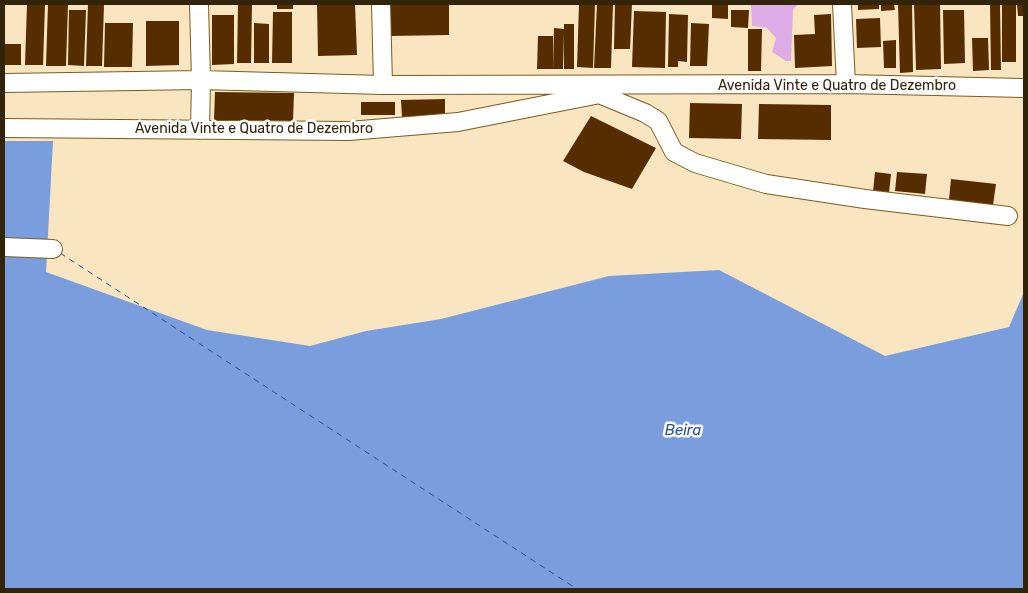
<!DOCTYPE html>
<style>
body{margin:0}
#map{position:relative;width:1028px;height:593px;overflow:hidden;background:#fae5c1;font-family:Rubik,sans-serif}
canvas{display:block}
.frame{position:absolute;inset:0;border:5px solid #31240a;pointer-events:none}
</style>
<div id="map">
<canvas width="1028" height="593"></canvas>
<div class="frame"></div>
</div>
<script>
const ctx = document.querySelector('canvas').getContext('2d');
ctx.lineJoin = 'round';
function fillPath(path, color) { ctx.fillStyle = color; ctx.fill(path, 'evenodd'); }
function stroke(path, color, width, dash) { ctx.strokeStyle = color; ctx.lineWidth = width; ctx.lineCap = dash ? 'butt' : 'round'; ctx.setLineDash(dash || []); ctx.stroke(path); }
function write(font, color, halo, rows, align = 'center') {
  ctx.font = font + ' Rubik,sans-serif'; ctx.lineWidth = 5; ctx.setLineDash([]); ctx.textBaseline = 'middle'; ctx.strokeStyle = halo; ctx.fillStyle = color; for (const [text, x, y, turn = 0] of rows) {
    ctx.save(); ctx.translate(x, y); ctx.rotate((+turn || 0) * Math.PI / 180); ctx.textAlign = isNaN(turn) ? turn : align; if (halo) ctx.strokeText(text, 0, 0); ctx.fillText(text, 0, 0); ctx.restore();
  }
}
fillPath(new Path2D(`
 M751,4H799L793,9L791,61H786L772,52L776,38L767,28L752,26Z`), '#ddabe6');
fillPath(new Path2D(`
 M4,141H53L46,272L207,330L310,346L366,331L441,319L609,276L719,270L885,356L1009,327L1024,292V589H4Z`), '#7a9edd');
stroke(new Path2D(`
 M60,253L577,589`), '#28519c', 1, [6, 5]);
fillPath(new Path2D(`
 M27,4H45L43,65H25Z
 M48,4H68L66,66H46Z
 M88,4L104,5L102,66H86Z
 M238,4H252L251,63H237Z
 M277,4H293V9H277Z
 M317,4H355L357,55L318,56Z
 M390,4H449V35L390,36Z
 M579,4H595L593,68L577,67Z
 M597,4H613L611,68H594Z
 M615,4H632L630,49H614Z
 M712,4H728V19L712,18Z
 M858,4H879V9L858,10Z
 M881,4H894L895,10L881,11Z
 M898,4H912L913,72L900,73Z
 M914,4H940L941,69L916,70Z
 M990,4H1000L1001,70H991Z
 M1002,4H1016V62H1002Z
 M1017,4H1024V16H1018Z
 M69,10H86L84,66L68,65Z
 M731,10H749L748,28L731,27Z
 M943,10H964L965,63L944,64Z
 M634,11L666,12L665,68L632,67Z
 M273,12H292V63H272Z
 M669,14L688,15L687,62L678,61V67H668Z
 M831,14L832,66L795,68L794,35L815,34L814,15Z
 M212,15H234V64L212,65Z
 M880,18L881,47L857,48L856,19Z
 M146,21H179V65L146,66Z
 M105,23H133L132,67H104Z
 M254,23L269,24V63H254Z
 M691,23L709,24L707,66H690Z
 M564,24H574V69H564V33L563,69H553L554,28L564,29Z
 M748,29H762L761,71H748Z
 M538,36H553V69H537Z
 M972,38H988L989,70L973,71Z
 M896,40V68H884L883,41Z
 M4,44H21V65H4Z
 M215,92L294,93L293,121L214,120Z
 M445,99V116L402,117L401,100Z
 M361,102H395V115H361Z
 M690,103L742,104L741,139L689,138Z
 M759,104L831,105V140L758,139Z
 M591,116L656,148L632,189L584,172L563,161Z
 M875,172L891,174L889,193L873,192Z
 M897,172L927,174L925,194L895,191Z
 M951,179L996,184L993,205L949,200Z`), '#562d00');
const minor = new Path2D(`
 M199,4L201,80L200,130
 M381,4L383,85
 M842,4L846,84
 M4,83L201,80L383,85L846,84L1024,88
 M599,94L645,113L658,121L674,152L695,163L766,184L865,199L1008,216
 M4,128L349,131L458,122L610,92
 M4,247L53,249`);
stroke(minor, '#7b5c1d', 20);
stroke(minor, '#fff', 18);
write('14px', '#31240a', '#fff', [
 ["Avenida Vinte e Quatro de Dezembro",837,86],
 ["Avenida Vinte e Quatro de Dezembro",254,129]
]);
write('italic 15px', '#28519c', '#fff', [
 ["Beira",683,431]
]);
</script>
